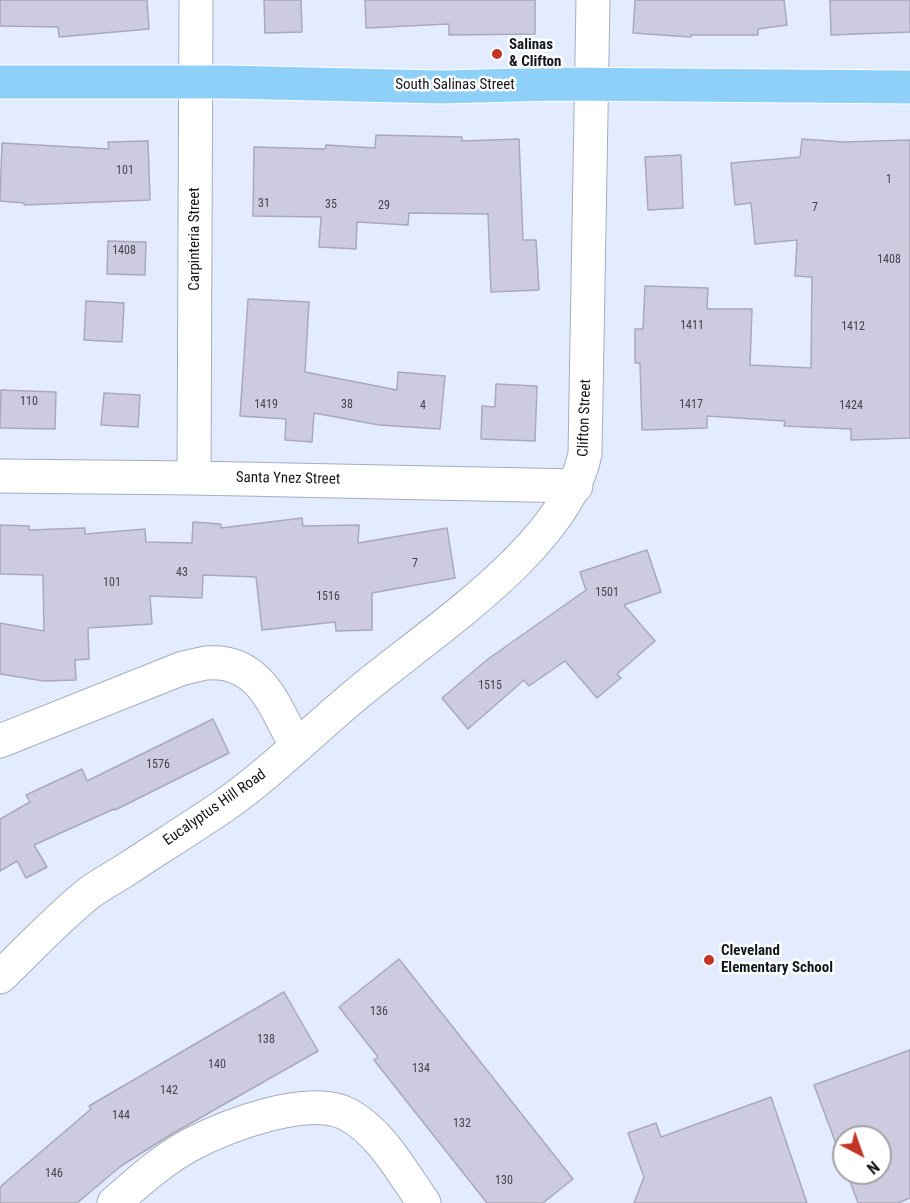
<!DOCTYPE html>
<style>
body{margin:0}
#map{position:relative;width:910px;height:1203px;overflow:hidden;background:#e3ecff;font-family:"Roboto Condensed",sans-serif}
canvas{display:block}
.north{position:absolute;left:832px;top:1125px;width:60px;height:60px;box-sizing:border-box;background:#fff;border:2px solid #a1a2a5;border-radius:50%;rotate:139deg;font-size:16px;font-weight:700;line-height:24px;text-align:center;color:#13171d}
.north::after{content:'';display:block;margin:auto;width:21px;height:27px;background:#c23524;clip-path:polygon(50% 0,100% 100%,50% 72%,0 100%)}
</style>
<div id="map">
<canvas width="910" height="1203"></canvas>
<div class="north">N</div>
</div>
<script>
const ctx = document.querySelector('canvas').getContext('2d');
ctx.lineJoin = 'round';
function fillPath(path, color) { ctx.fillStyle = color; ctx.fill(path, 'evenodd'); }
function stroke(path, color, width, dash) { ctx.strokeStyle = color; ctx.lineWidth = width; ctx.lineCap = dash ? 'butt' : 'round'; ctx.setLineDash(dash || []); ctx.stroke(path); }
function write(font, color, halo, rows, align = 'center') {
  ctx.font = font + ' "Roboto Condensed",sans-serif'; ctx.lineWidth = 5; ctx.setLineDash([]); ctx.textBaseline = 'middle'; ctx.strokeStyle = halo; ctx.fillStyle = color; for (const [text, x, y, turn = 0] of rows) {
    ctx.save(); ctx.translate(x, y); ctx.rotate((+turn || 0) * Math.PI / 180); ctx.textAlign = isNaN(turn) ? turn : align; if (halo) ctx.strokeText(text, 0, 0); ctx.fillText(text, 0, 0); ctx.restore();
  }
}
const building = new Path2D(`
 M0,0H147L149,29L59,37L58,27L0,26Z
 M264,0H301L302,32L265,33Z
 M365,0H535V34L449,35V24L366,28Z
 M635,0H784L787,25L758,29V35H691V37L633,33Z
 M830,0H910V32L831,35Z
 M376,135L462,137V141L519,139L523,240H536L539,290L491,292L488,214L409,213L408,225L357,222L356,249L319,247L321,217L253,216L254,147L325,149L326,145L375,148Z
 M802,139L844,142L910,140V438L851,440V429L784,426L785,421L707,416V428L642,430L640,363H635V329H643L645,286L708,288L707,309H752L750,365L811,368L812,277L795,276L797,240L755,244L751,203L735,205L731,163L800,157Z
 M148,141L150,200L24,205V203L0,201L2,143L109,149L108,142Z
 M681,155L683,208L648,210L645,157Z
 M108,241L146,242L145,275L107,274Z
 M248,299L309,302L305,372L397,390L398,372L445,376L440,429L379,425L314,413L312,442L285,440L286,419L240,416Z
 M86,301L124,303L122,342L84,340Z
 M496,384L537,386L535,441L481,439L482,406L495,407Z
 M1,390L56,392L55,429L0,428Z
 M104,393L140,395L138,427L101,425Z
 M302,518L303,526L359,525L358,543L447,528L455,578L372,593V630L336,631L335,622L262,630L256,577L203,575L202,598L150,596L152,624L88,628L89,659L75,660L76,680L44,681L0,674V623L44,631L43,575L0,574V525L29,526V530L85,528V534L145,529L146,542L192,543L193,522L221,524V528Z
 M647,550L661,592L624,605L655,641L617,674L621,678L597,698L565,661L529,686L524,680L468,729L442,698L488,659L586,590L580,572Z
 M213,719L229,753L115,810L114,809L34,845L47,867L26,878L17,861L0,871V819L30,802L26,795L82,769L87,781Z
 M399,959L573,1179L543,1203H487L374,1060L378,1057L339,1007Z
 M284,992L318,1051L170,1135L121,1166L77,1203H0V1187L91,1109L89,1106Z
 M910,1050V1198L898,1203H858L847,1173H880V1137H844V1165L814,1085Z
 M771,1097L807,1203H634L644,1177L628,1133L656,1123L661,1137Z`);
fillPath(building, '#cdcbdf');
stroke(building, '#aaa8bb', 1.5);
const minor = new Path2D(`
 M0,476L194,478L576,486
 M194,478L196,0
 M0,741L183,668C191,667 199,664 206,663C260,658 275,707 296,746
 M0,977C29,949 57,919 89,893C101,884 115,877 127,869C159,848 191,828 222,807C271,773 313,730 358,693C428,634 566,547 585,454L593,0
 M114,1203C138,1182 162,1160 190,1145C226,1126 308,1094 347,1114C381,1132 402,1172 424,1203`);
const major = new Path2D(`
 M0,82H226L442,87L557,84L910,87`);
stroke(minor, '#a4adbe', 35);
stroke(major, '#fff', 35);
stroke(minor, '#fff', 33);
stroke(major, '#8fd0f8', 33);
for (const [x, y, r, color] of [
 [497,54,6,"#c23524"],
 [709,960,6,"#c23524"]
]) { const dot = new Path2D(); dot.arc(x, y, r, 0, 2 * Math.PI); ctx.fillStyle = color; ctx.fill(dot); stroke(dot, '#fff', 2); }
write('12px', '#42444e', null, [
 ["101",125,171],
 ["1",889,180],
 ["31",264,204],
 ["35",331,205],
 ["29",384,206],
 ["7",815,208],
 ["1408",124,251],
 ["1408",889,260],
 ["1411",692,326],
 ["1412",853,327],
 ["110",29,402],
 ["1419",266,405],
 ["38",347,405],
 ["1417",691,405],
 ["4",423,406],
 ["1424",851,406],
 ["7",415,564],
 ["43",182,573],
 ["101",112,583],
 ["1501",607,593],
 ["1516",328,597],
 ["1515",490,686],
 ["1576",158,765],
 ["136",379,1012],
 ["138",266,1040],
 ["140",217,1065],
 ["134",421,1069],
 ["142",169,1091],
 ["144",121,1116],
 ["132",462,1124],
 ["146",54,1174],
 ["130",504,1181]
]);
write('bold 15px', '#13171d', '#fff', [
 ["Salinas",509,45],
 ["& Clifton",509,62],
 ["Cleveland",721,951],
 ["Elementary School",721,968]
], 'left');
write('15px', '#13171d', '#fff', [
 ["South Salinas Street",455,85],
 ["Carpinteria Street",195,239,-90],
 ["Clifton Street",585,418,-88],
 ["Santa Ynez Street",288,479,1],
 ["Eucalyptus Hill Road",215,808,-35]
]);
</script>
